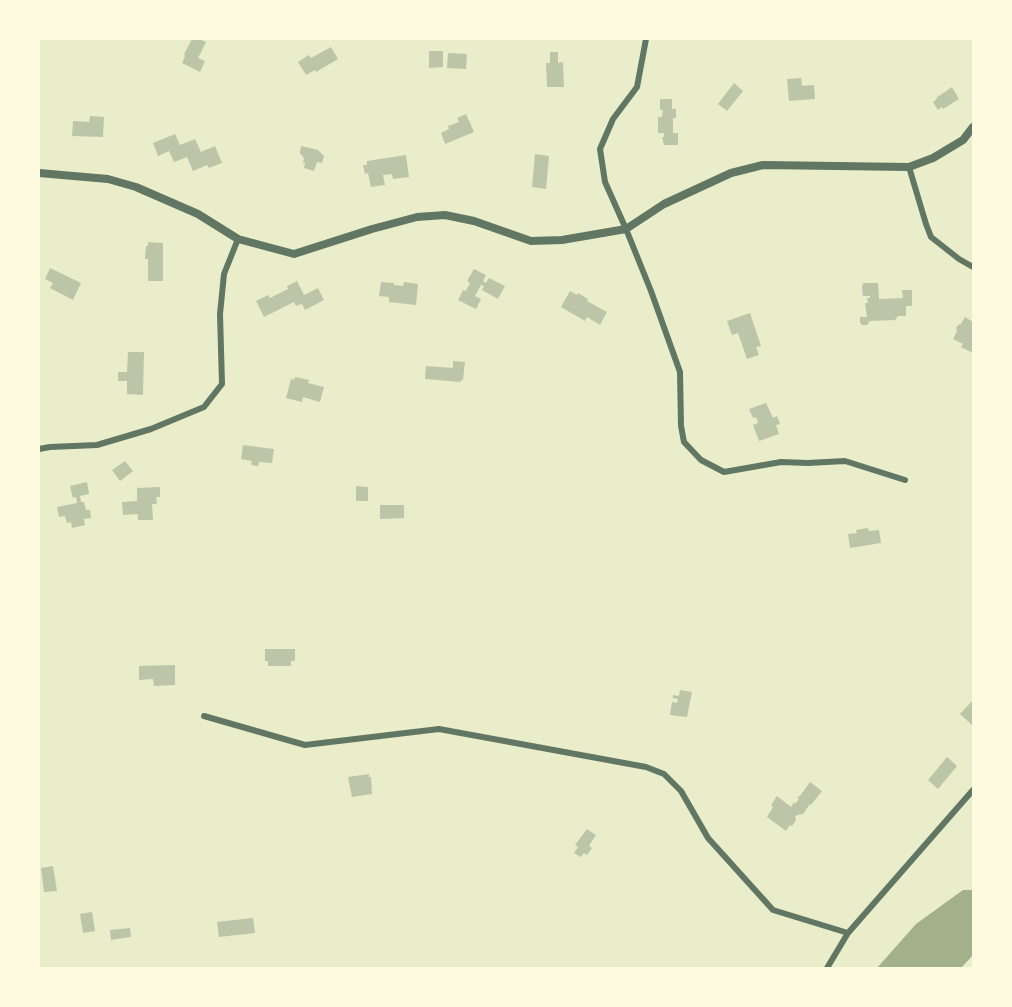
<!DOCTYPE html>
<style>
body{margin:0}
#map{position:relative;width:1012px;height:1007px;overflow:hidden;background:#e9edc9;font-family:"Sofia Sans Condensed",sans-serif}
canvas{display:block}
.frame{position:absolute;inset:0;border:40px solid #fefae0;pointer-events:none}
</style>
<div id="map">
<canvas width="1012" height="1007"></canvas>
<div class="frame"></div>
</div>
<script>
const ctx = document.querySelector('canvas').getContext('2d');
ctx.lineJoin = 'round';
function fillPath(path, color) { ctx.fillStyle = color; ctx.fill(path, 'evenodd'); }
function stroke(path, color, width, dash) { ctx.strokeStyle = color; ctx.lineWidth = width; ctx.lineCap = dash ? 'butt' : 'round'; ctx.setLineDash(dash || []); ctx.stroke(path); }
fillPath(new Path2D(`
 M963,890H973V955L961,968H877L916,924Z`), '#a3b18a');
fillPath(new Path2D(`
 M192,39H199L206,42L198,58L205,61L200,72L182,63L185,56L184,54Z
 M331,47L338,59L316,72L315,70L306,75L298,62L309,55L311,58Z
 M429,51H443V67L429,68Z
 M550,52H558V63L563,62L564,87H547L546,63H550Z
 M448,53L467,54L466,69L447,68Z
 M801,78L802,86L814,85L815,99L789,101L787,79Z
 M734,83L743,91L727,111L718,104Z
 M952,87L959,99L943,109L942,107L938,110L933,102L937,99L936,98Z
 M660,99H672V109H676V118H673V133H678V145H664L662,137H664V133H658V117H662L663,110H660Z
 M466,114L474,132L445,144L441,133L449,129L448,126L459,122L457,118Z
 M90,116L104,117L103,137L72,136L73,121L89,122Z
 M175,134L180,145L195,139L201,152L215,146L222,163L209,168L207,165L193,171L187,157L174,162L169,151L158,156L153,143Z
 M301,146L318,150L324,156L322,163L317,162L314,171L304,168L305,163H303L304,158L300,153Z
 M535,154L549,156L546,189L532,187Z
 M406,155L409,177L393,179L392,174L383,175L385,185L371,187L368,173L365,174L363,165H367V161Z
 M148,242L163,243V281H148V259H145L146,246H148Z
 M50,268L81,283L73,300L50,288L53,283L45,279Z
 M474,269L486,275L483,281L486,283L489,278L505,286L498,299L482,290L484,286L481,285L475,296L481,299L476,309L458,300L463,290L466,291L470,283L467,281Z
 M297,281L304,295L318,288L324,300L305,310L302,304L296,306L294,302L264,317L256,301L268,295L270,298L288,289L287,286Z
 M381,282L394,283V285L403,286L404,282L418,284L416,305L389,302V297L379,296Z
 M863,283H878L879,299L903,298L902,290H912V306H906V316H898L895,320L870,321L867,325H862L860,322V317H867L865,303H868L867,298H870V296H863L862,287Z
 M570,291L577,295L578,293L588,299L587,301L607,312L600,325L587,317L585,321L561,307Z
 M750,313L761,346L756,347L759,355L747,359L738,333L732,335L727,321Z
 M965,317L973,322V353L961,347L963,344L953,339L957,331L956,328L958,325L961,324Z
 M128,352H144L143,395L127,394V381H118V372H127Z
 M453,361L465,362L463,380H461V382L425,379L426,366L453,368Z
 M295,377L309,380L308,383L324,387L320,402L303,397L302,402L286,398L291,379L294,380Z
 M766,403L773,418L777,416L780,424L776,425L779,434L759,441L753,425L758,423L756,417L753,418L749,409Z
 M243,445L274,449L272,463L259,462L258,466L251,465L252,461L241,459Z
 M125,461L133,471L120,481L112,470Z
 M87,482L89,494L80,496L81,502H84L86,510H90L91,518L84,519L85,525L72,528L71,522L67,523L65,516L59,517L57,507L77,503L76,497L73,498L70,486Z
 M356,486L368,487V501H356Z
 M160,487V497H156L157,504H152L153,520H138V514L123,515L122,502L137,501V488Z
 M380,505H404V518L380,519Z
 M868,528L869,531L879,530L881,543L850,548L848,534L857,533L856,530Z
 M265,649H295V661H291V666H268V661H265Z
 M175,665V685L154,686L153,679L139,680V666Z
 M680,690L692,692L687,717L670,715L672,702L677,703L678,699L673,698V695L679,696Z
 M973,700V723L972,725L960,714Z
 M947,757L957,766L938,789L928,780Z
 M369,774V777H371L372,794L352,797L348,777Z
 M810,782L822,791L811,805L810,804L803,814L797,815L795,817L796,820L792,826L790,825L786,831L767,817L773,807L771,805L777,796L791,807L794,802L795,804L799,799L797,797L800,796Z
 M587,829L596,835L589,846L592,848L587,855L584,853L581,857L574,853L578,847L575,845Z
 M53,866L57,891L44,892L41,868Z
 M92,912L95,931L83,933L80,914Z
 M253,918L255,933L219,937L217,922Z
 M130,928L131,937L111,940L110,930Z`), '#bcc5a7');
stroke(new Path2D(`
 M646,39L637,87L613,119L600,149L605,182L626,229L651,291L680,372L681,426L684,442L701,460L724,472L781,462L808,463L845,461L905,480
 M909,167L926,224L931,237L959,259L973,267
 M39,449L50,447L97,445L151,429L204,407L222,384L220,314L224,274L238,239
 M204,716L305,745L439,729L646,767L664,774L681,791L708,838L773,910L848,933
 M827,968L848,933L973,790`), '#617663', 6);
stroke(new Path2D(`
 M39,173L108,179L136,187L198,214L238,239L294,254L372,229L417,217L445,215L474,221L531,241L562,240L626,229L664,204L731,173L763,165L909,167L933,158L963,140L973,127`), '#617663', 8);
</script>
